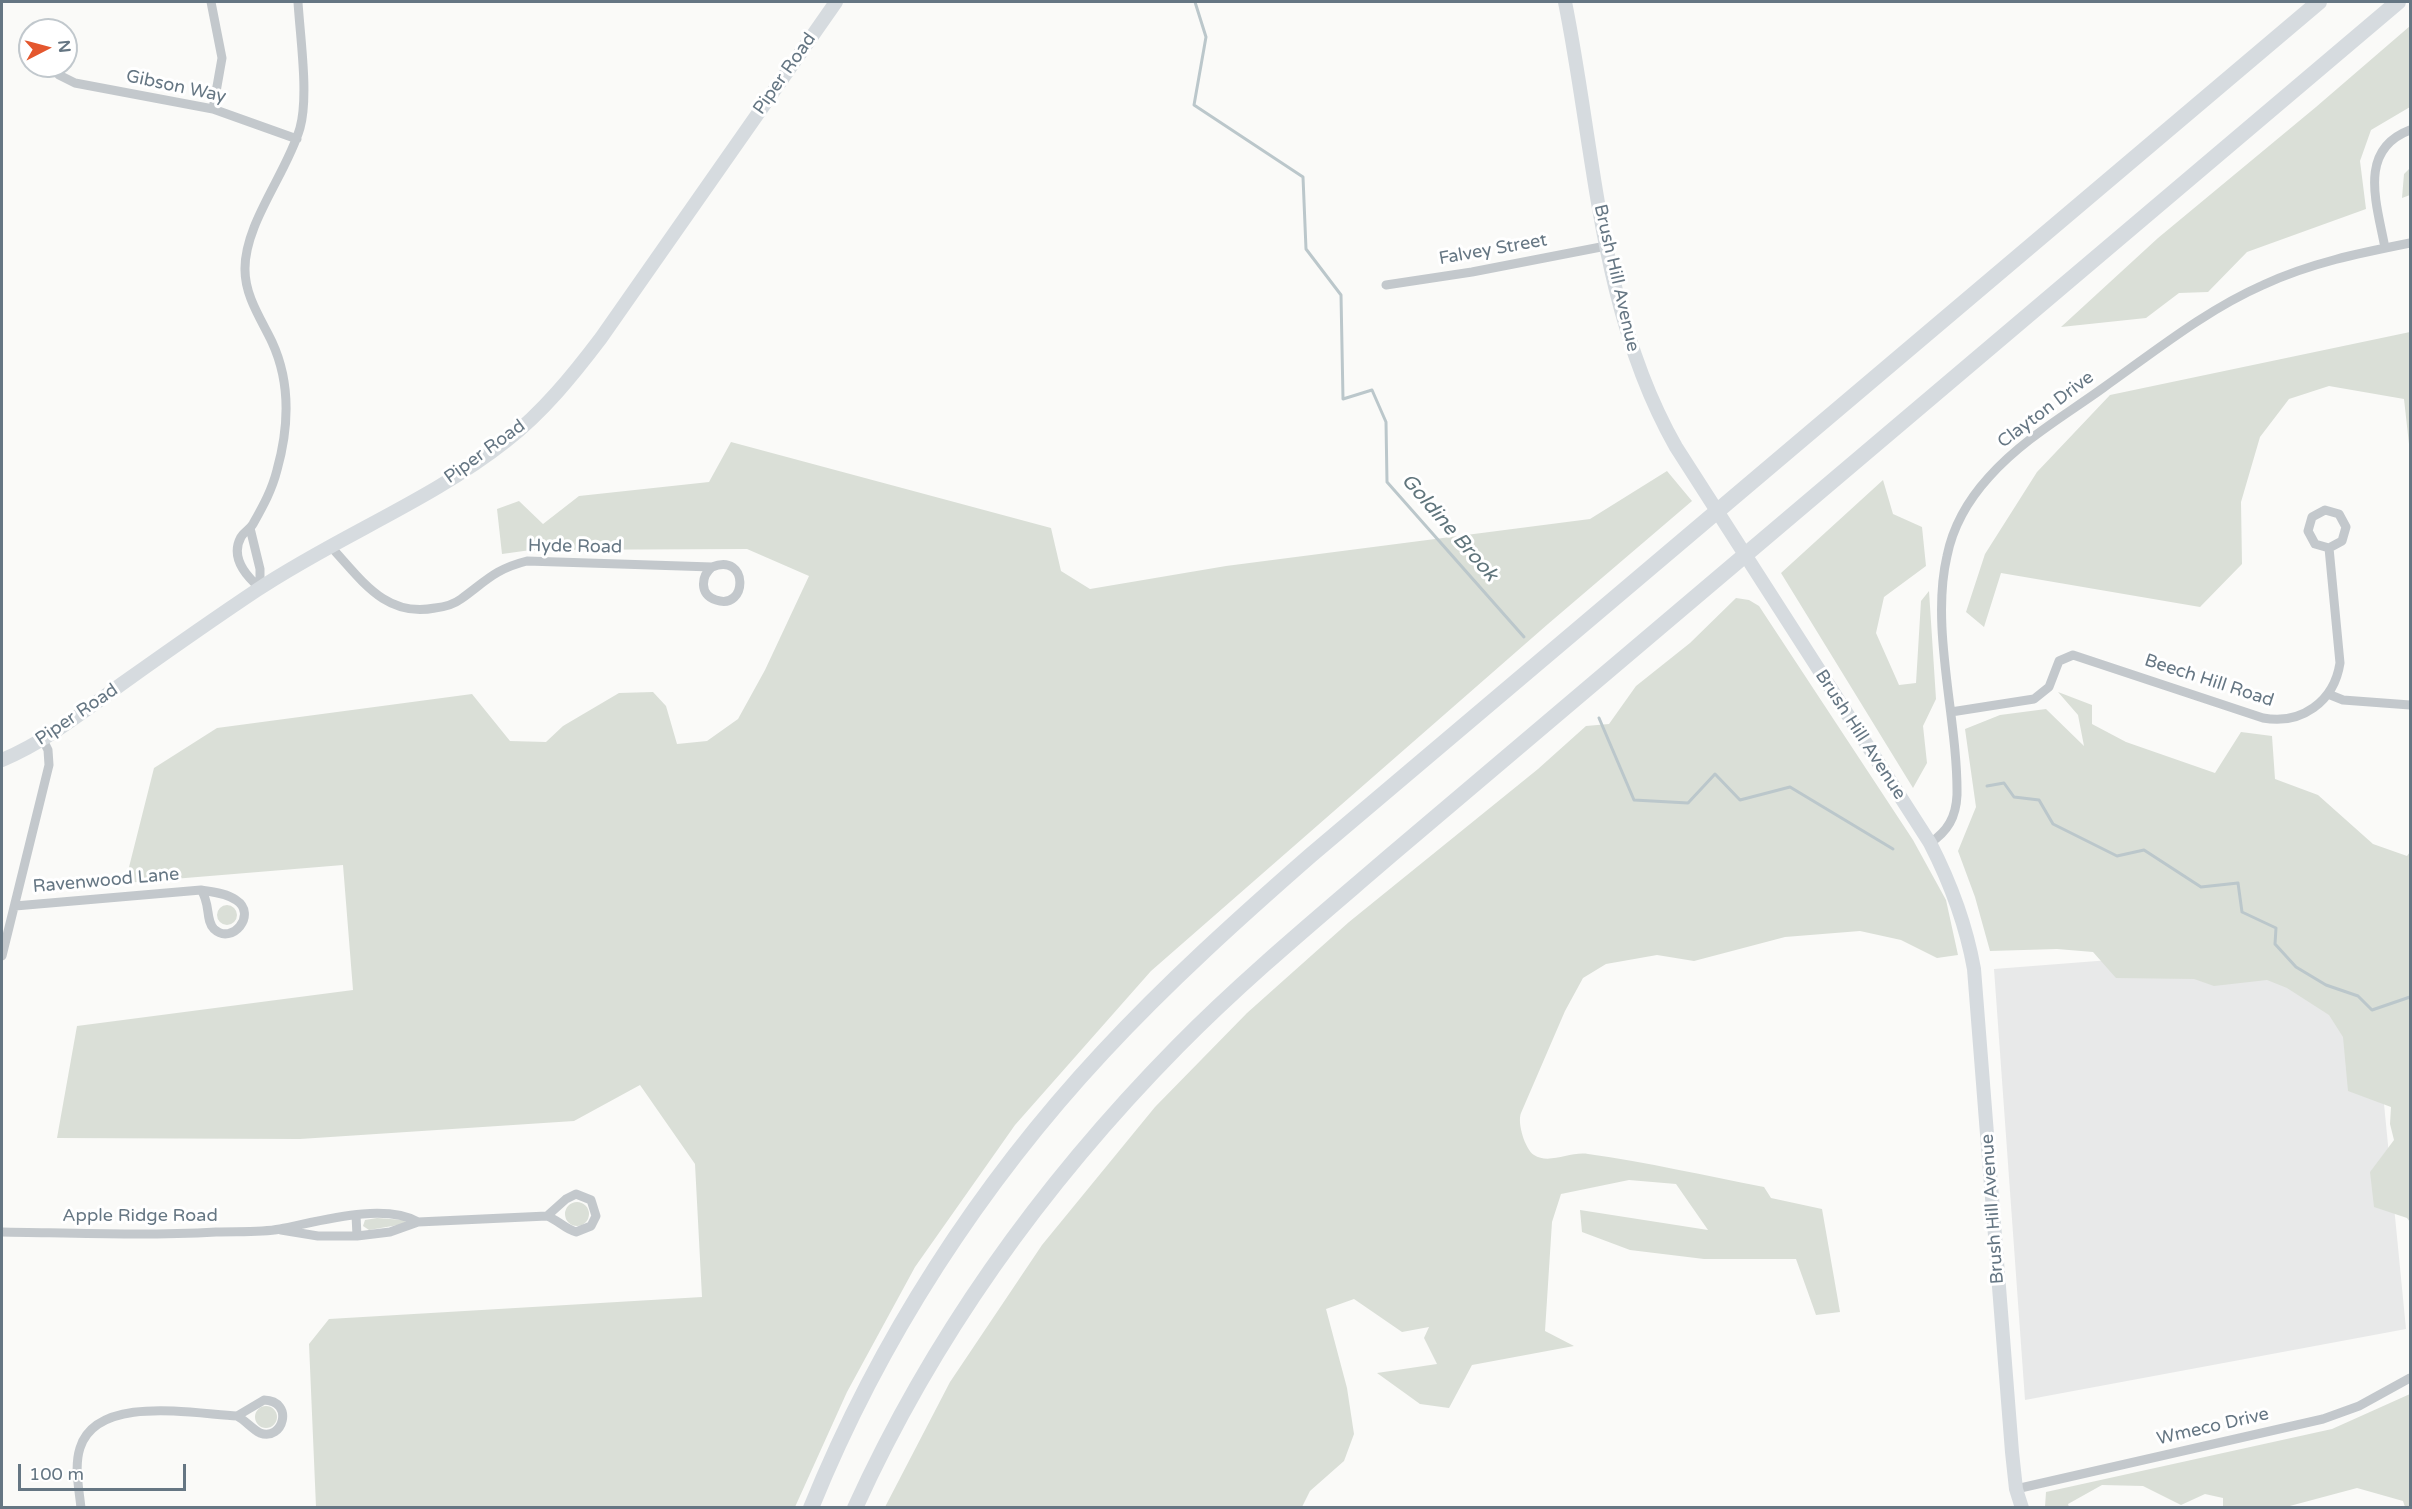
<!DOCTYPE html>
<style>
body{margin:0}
#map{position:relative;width:2412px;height:1509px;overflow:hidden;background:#fafaf8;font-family:"Varela Round",sans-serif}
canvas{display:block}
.frame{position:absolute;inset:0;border:3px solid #657683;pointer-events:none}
.north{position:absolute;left:18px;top:18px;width:60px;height:60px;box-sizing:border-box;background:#fff;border:2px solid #c1c8cd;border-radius:50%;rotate:84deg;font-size:16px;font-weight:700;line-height:24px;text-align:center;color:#657683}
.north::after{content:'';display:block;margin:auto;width:21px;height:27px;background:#e4572e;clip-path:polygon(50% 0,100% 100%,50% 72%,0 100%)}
.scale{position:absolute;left:18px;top:1464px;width:168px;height:27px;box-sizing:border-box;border:3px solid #657683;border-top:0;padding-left:8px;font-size:18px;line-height:21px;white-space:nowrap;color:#657683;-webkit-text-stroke:4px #fff;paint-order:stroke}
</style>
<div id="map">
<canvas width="2412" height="1509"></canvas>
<div class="frame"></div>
<div class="north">N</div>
<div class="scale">100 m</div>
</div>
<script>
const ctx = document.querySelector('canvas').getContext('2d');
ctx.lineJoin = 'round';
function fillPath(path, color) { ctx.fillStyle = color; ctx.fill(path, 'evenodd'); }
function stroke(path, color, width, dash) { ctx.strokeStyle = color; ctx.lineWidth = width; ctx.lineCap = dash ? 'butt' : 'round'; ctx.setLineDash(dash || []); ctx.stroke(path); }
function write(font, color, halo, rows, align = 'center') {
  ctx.font = font + ' "Varela Round",sans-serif'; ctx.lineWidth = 6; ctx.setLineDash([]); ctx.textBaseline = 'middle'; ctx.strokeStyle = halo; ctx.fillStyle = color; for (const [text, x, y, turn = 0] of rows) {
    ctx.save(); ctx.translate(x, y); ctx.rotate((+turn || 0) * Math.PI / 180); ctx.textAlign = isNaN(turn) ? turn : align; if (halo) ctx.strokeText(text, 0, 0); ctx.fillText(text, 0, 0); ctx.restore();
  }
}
fillPath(new Path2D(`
 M2368,940L2406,1329L2025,1400L1994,969Z`), '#e8e9e9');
fillPath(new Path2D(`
 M2410,26V107L2371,130L2360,161L2366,209L2247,252L2208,292L2179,293L2146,318L2061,327L2158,238L2316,107Z
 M2410,168V195L2402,198L2404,174Z
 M2410,332V453L2404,399L2329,386L2289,399L2260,437L2241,502L2242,564L2200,607L2001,573L1984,627L1966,612L1985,554L2037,472L2110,395Z
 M731,442L1051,528L1061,571L1090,589L1226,566L1590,519L1667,471L1692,501L1548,624L1151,971L1015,1125L915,1267L847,1392L795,1507H316L309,1344L329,1319L702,1297L695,1164L640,1085L574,1121L300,1139L57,1138L77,1026L353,990L343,865L125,883L154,768L217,728L472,694L510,741L546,742L563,726L619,693L653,692L666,706L677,744L707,741L738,719L765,670L809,576L747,549L531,550L502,554L497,509L519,501L543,524L579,496L709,482Z
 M1883,480L1893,514L1922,527L1926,566L1884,597L1876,633L1899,685L1916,683L1921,601L1929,591L1936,699L1923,726L1927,763L1913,788L1781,573Z
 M1736,598L1749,600L1759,606L1913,840L1946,900L1958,955L1937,958L1901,940L1860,931L1785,937L1694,961L1657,955L1606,964L1583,978L1565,1011L1521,1113C1517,1123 1525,1149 1534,1155C1549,1165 1571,1151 1588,1154C1647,1162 1706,1176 1764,1187L1771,1198L1822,1209L1840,1312L1816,1315L1796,1259H1704L1630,1250L1582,1232L1580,1210L1708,1230L1676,1184L1629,1180L1561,1194L1552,1222L1545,1331L1574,1346L1472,1365L1449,1408L1420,1404L1377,1373L1437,1364L1424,1338L1429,1327L1402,1332L1354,1299L1326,1309L1347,1388L1354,1434L1344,1461L1310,1491L1302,1507H885L950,1382L1042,1245L1155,1107L1247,1013L1349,922L1538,769L1586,726L1609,724L1636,686L1690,643Z
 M2058,692L2092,705V724L2126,742L2215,773L2241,732L2272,736L2275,779L2318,795L2373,844L2407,856L2410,852V1222L2407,1218L2374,1207L2370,1172L2394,1140L2390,1124L2391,1107L2348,1091L2343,1037L2329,1015L2287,988L2267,980L2214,986L2194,979L2116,978L2093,952L2057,949L1990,951L1975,897L1958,851L1976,807L1965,729L2000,715L2046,709L2084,746L2078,715Z
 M217 915a10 10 0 1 1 20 0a10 10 0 1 1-20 0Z
 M565 1214a12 12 0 1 1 24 0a12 12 0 1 1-24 0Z
 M377,1218L403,1220L406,1222L404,1224L369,1230L363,1226L365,1220Z
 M2410,1394V1507H2405L2403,1501L2357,1488L2286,1507L2223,1508V1498L2205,1494L2181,1505L2143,1486L2102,1485L2068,1504L2069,1507H2045L2046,1492L2332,1429Z
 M255 1417a11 11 0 1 1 22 0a11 11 0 1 1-22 0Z`), '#dadfd7');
stroke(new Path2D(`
 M1195,2L1206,37L1194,105L1303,177L1306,249L1341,295L1343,399L1372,390L1386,422L1387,482L1524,637
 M1599,718L1634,800L1688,803L1715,774L1740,800L1790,787L1893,849
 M1987,786L2004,783L2014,797L2039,800L2053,824L2117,856L2144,850L2201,887L2238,883L2242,912L2276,928L2275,944L2296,967L2326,985L2358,996L2372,1010L2410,997`), '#bbc7cb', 3);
stroke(new Path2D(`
 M211,2L222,58L213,109
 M36,30H48
 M30,33C21,43 20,54 30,64
 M33,66L43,68L51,66
 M52,66L59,75L75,83L213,109L297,139
 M2385,248C2377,204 2357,150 2410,130
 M1386,285L1472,272L1606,246
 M250,528L260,569V588
 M331,547C361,579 385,618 435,608C444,607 453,605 461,599C486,581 495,569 527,561L712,567C749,552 748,611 716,600C699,595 701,576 712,567
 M260,588C246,576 230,557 241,537C244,532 250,529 253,524C263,506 272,490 277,470C289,427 291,383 272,342C261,319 245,296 245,270C244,224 287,173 300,128C309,96 300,36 298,2
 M2328,694L2343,700L2410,705
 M1951,712L2034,699L2049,687L2059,661L2073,655L2263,718C2301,725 2334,702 2340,663L2329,548L2342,541L2346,527L2339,514L2325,510L2312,517L2308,531L2315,544L2329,548
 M1930,843C1948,831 1956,817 1957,795C1958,719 1930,629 1947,556C1953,526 1969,499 1989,477C2022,440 2064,416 2103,388C2154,352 2206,310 2263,285C2310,263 2360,253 2410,243
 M201,890C212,892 226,893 236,900C258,914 232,946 214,929C205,920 211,904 201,890Z
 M15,906L201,890
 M2,956L49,765L48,750L43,740
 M576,1194L591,1200L596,1216L591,1226L576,1232C565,1229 558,1220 547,1216L566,1199Z
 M356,1215L357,1236
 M281,1230L318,1236H357L390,1232L418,1222L547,1216
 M2,1232C73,1233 144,1236 216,1232C236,1231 259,1233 280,1229C317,1222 383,1202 418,1222
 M264,1400C295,1401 283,1442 260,1433C252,1429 245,1420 237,1416Z
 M2016,1489L2323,1419L2359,1406L2410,1378
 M81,1508C79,1488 74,1467 80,1448C97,1394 194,1414 237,1416`), '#c3c8cc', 9);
stroke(new Path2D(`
 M1565,2C1595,151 1599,312 1676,447L1930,843C1951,884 1966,924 1974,969L2012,1452L2016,1489L2022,1508
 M2,760C47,741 84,711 123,683C168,651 212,620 257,590C338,536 430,501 506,441C543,412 573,375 601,338L836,2`), '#d6dbdf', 14);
stroke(new Path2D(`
 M811,1508C879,1340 980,1184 1103,1052C1168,982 1239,918 1311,855L2319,2
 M855,1508C934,1334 1045,1181 1178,1046C1245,978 1319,917 1391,855L2398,2`), '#d6dbdf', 16);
write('18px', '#657683', '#fff', [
 ["Piper Road",785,74,-55],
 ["Gibson Way",176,87,12],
 ["Falvey Street",1493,250,-10],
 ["Brush Hill Avenue",1616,278,77],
 ["Clayton Drive",2046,410,-37],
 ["Piper Road",485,452,-36],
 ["Hyde Road",575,547,1],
 ["Beech Hill Road",2209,681,18],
 ["Piper Road",77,715,-34],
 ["Brush Hill Avenue",1860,735,57],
 ["Ravenwood Lane",106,881,-5],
 ["Brush Hill Avenue",1993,1209,-94],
 ["Apple Ridge Road",140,1216],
 ["Wmeco Drive",2213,1427,-13]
]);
write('italic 20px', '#60757c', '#fff', [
 ["Goldine Brook",1449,528,49]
]);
</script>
